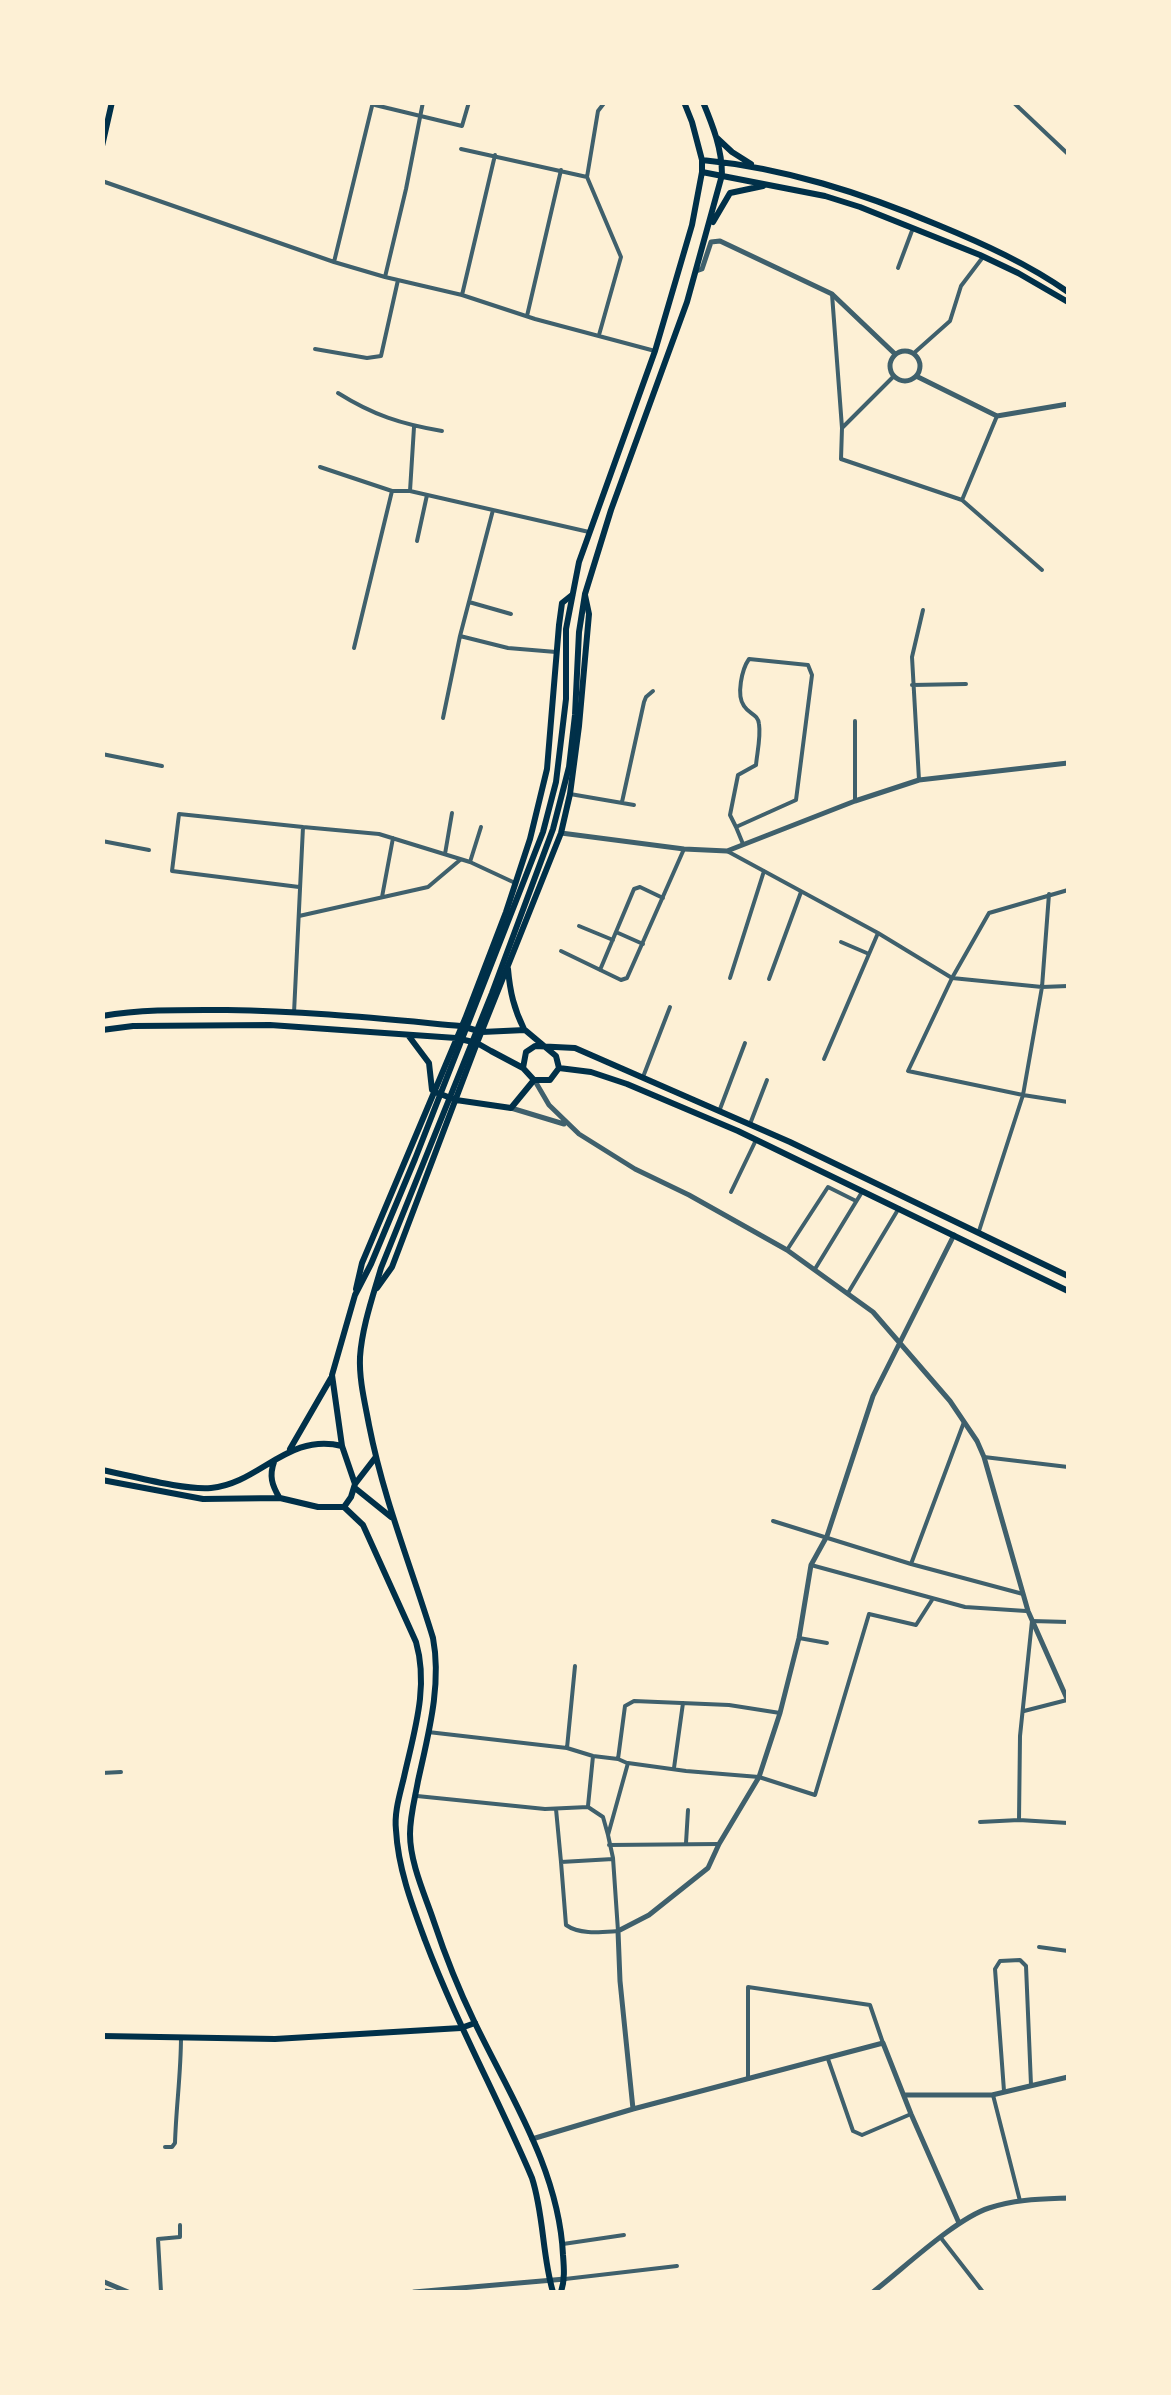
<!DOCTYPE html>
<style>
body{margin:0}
#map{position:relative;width:1171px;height:2395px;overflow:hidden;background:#fdf0d5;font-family:"PT Sans Narrow",sans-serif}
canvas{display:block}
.frame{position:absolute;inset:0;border:105px solid #fdf0d5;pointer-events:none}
</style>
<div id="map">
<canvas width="1171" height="2395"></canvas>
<div class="frame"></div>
</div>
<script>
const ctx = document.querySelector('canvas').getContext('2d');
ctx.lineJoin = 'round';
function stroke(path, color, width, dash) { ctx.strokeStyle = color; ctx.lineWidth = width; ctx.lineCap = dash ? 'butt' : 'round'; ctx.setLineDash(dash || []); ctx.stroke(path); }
stroke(new Path2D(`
 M1013,102L1068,154
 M375,105L462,126L469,102
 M461,149L587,177
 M102,181L334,262L385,277L462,295L535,319L655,351
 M334,262L373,102
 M898,268L913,228
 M385,277L406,189L423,102
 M832,294L842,428L841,459L962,500L1042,570
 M462,295L495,155
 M527,316L561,170
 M599,335L621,257L587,177L598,111L605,102
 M315,349L367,358L381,356L398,280
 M914,353L950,321L961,286L983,257
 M338,393C373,415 401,424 442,431
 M842,428L894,376
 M320,467L392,491
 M410,491L589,532
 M962,500L997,416
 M417,541L427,495
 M469,602L511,614
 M460,636L508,648L556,652
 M354,648L392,491H410L414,427
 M912,685L966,684
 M443,718L460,636L493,510
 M102,754L162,766
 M919,780L912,657L923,610
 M570,794L634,805
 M855,801V721
 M622,802L644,702L646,697L653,691
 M736,827L730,815L738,775L756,765C757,753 761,737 759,724C758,714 749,714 744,706C736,695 742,669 749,659L808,665L812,675L796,800L736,827L743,844
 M102,841L149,850
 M727,851L878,933L952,978L1042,987L1068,986
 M445,854L452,813
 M470,862L481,827
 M299,887L172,871L179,814L303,827
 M1068,890L989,913L952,978L908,1071L1023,1095L1068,1102
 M382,897L393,838
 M299,916L428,887L460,860
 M579,926L613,940
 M616,932L643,944
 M841,942L869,954
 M561,951L621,980L627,978L684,849
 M600,970L634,889L640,887L663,898
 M730,978L764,871
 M769,979L801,892
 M294,1013L303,827L379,834L470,862L513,882
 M824,1059L878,933
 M643,1077L670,1007
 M720,1109L745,1043
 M750,1124L767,1080
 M731,1192L756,1140
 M979,1231L1023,1095L1042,987L1049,894
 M787,1250L828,1187L856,1201
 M815,1269L862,1192
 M848,1293L899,1208
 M984,1457L1068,1467
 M773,1521L911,1564L964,1422
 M911,1564L1023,1594
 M811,1565L965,1607L1026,1611
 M1068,1622L1032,1621L1020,1736L1019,1820L1068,1823
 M799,1638L827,1643
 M575,1666L567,1748L593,1756L618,1759L627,1763
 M1024,1711L1067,1700
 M428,1732L567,1748
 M618,1759L625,1706L634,1701L729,1705L780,1713
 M674,1768L683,1703
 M102,1773L121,1772
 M417,1796L545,1809L588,1807L603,1817L608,1835L628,1763L686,1771L759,1777L815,1795L869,1614L916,1625L932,1600
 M588,1806L593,1756
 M556,1809L561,1862L613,1859
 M980,1822L1019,1820
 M686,1843L688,1810
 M609,1845L719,1844
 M561,1862L566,1925C580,1935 602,1932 618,1931L613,1858L608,1835
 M1039,1947L1068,1951
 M828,2059L853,2131L862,2135L911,2114
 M748,2079V1987L870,2005L883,2043
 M1004,2091L995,1969L1000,1961L1020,1960L1026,1966L1031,2085
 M993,2095L1020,2201
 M165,2147H172L175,2143C176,2108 181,2073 181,2037
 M941,2238L983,2292
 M563,2244L624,2235
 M565,2279L677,2266
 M102,2290L114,2292
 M161,2292L158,2239L180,2237V2225`), '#3f606c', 4);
stroke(new Path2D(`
 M696,271L702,269L711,242L720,241L832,294L895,354
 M890 366a15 15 0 1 1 30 0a15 15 0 1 1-30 0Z
 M916,376L997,416L1068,404
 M561,833L684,849L727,851L855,801L919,780L1068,763
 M535,1081L549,1105L579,1134L635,1169L689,1195L787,1250L873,1312L950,1401L977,1441L984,1457L1028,1611L1068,1701
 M511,1108L564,1124
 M904,2095H992L1068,2077
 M633,2109L620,1981L618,1931L649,1915L708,1868L719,1844L759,1777L780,1713L799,1638L811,1565L827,1536L873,1396L954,1235
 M532,2139L633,2109L883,2043L911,2114L959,2223
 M102,2281L128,2292
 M414,2292L565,2279
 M873,2292C903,2269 955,2219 989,2208C1015,2199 1042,2199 1068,2198`), '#3f606c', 5);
stroke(new Path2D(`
 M102,146L112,102
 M508,969C510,992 514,1009 524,1029
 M102,1016C144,1009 185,1010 227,1010C306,1011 383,1019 461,1026L482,1032L525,1030L556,1056L559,1068L550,1080H534
 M102,1030L133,1026L270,1025L456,1038L477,1043L491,1051L523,1068L534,1080
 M408,1035L429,1063L432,1090
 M523,1068L526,1052L535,1046L575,1048L790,1142L1068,1276
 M559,1068L591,1072L627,1084L738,1131L1068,1291
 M435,1092L456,1100L511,1108L534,1080
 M377,1288L392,1267L477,1043L561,833L570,794L579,726L589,614L585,595
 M356,1289L362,1263L465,1019L506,912L530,839L547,769L559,625L562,603L572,595
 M102,2036L275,2039L461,2028L475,2023`), '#003049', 6);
stroke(new Path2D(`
 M717,138L732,152L751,164
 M702,160C785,168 862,193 938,225C984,244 1028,264 1068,292
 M702,172L825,196L860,207L980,255L1018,273L1068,302
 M713,222L730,193L763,186
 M290,1449L331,1378
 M274,1462C269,1476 272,1485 279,1497
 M102,1470C134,1476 180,1490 211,1488C259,1484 288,1432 342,1446
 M102,1480L203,1499L280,1498L318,1507H344
 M355,1484L342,1446L332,1375L355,1295L371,1264L415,1159L543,832L556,782L566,699V629L579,562L655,351L692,225L702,172V160L692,122L684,102
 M355,1488L391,1517
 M344,1507L363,1525L416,1642C429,1687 414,1732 404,1777C400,1794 394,1812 396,1830C398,1868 412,1905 425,1940C456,2022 498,2098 532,2178C544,2215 542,2255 553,2292
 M344,1507L351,1497L355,1484L375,1458
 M561,2292C565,2280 564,2268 563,2255C559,2170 510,2096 474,2021C459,1990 445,1955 434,1922C425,1895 410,1863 410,1834C410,1816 415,1798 418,1781C428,1735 442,1685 433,1638C411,1566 384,1501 369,1425C365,1403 359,1380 360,1357C362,1327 373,1296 381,1268L492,993L553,829L569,767L575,715L579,632L585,594L611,510L687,302L722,175C722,149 713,126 703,102`), '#003049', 6);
</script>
